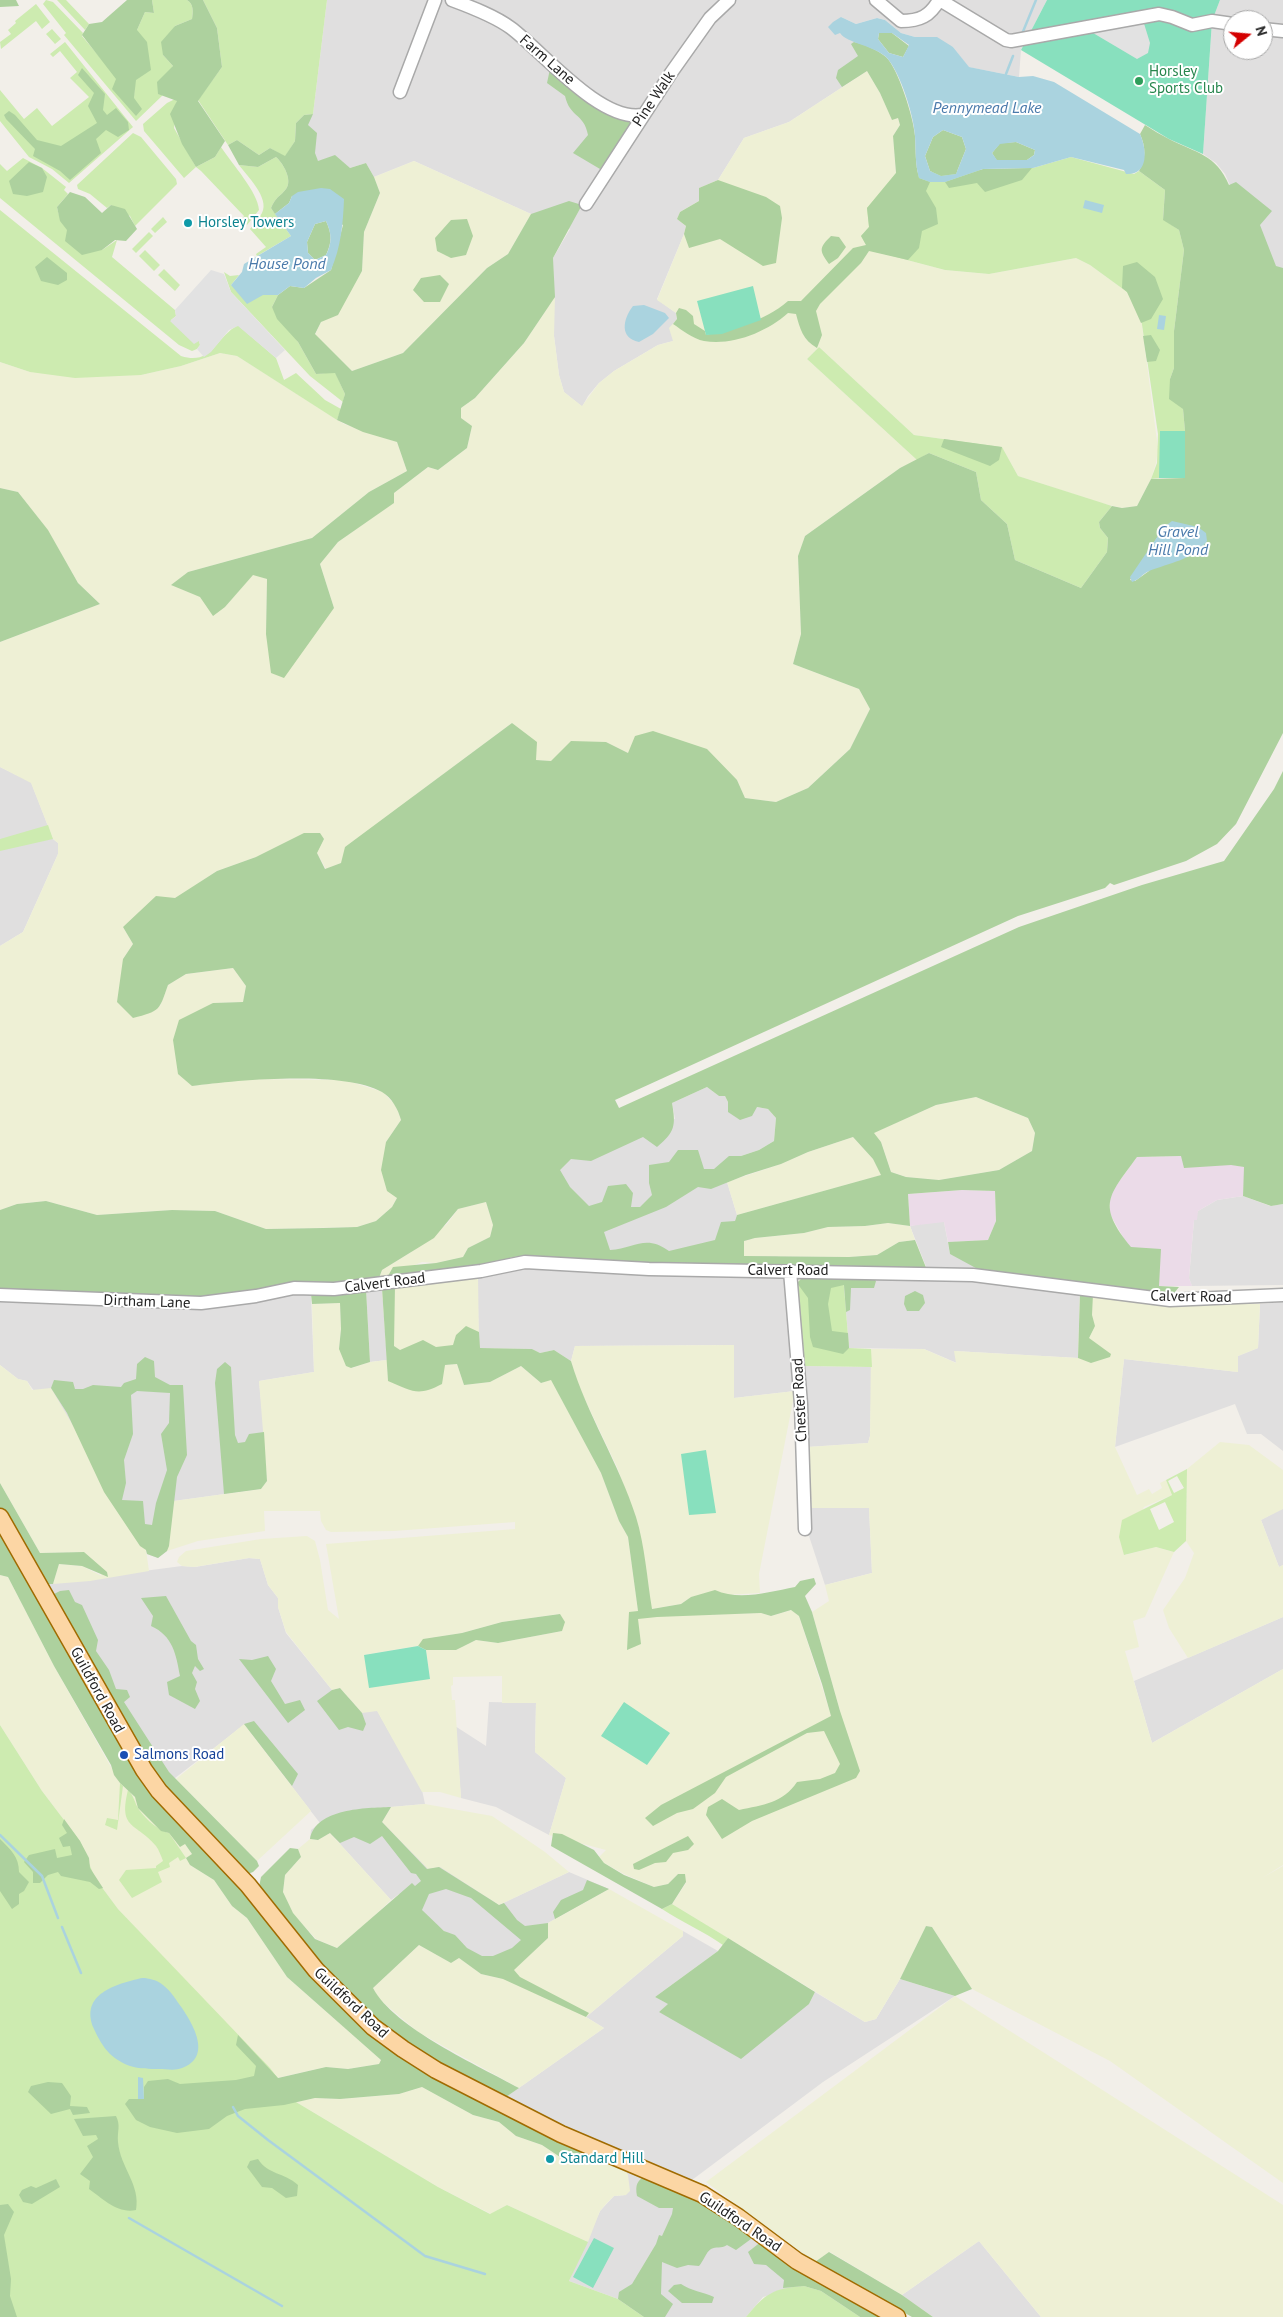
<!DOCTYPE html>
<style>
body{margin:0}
#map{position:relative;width:1283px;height:2317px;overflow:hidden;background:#f2efe9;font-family:"PT Sans",sans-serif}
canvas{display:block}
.north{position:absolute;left:1223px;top:10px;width:50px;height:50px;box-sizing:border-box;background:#fff;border:1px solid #a7a7a7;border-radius:50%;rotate:73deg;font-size:14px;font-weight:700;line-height:20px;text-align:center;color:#222}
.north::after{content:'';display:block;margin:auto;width:18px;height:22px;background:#d40000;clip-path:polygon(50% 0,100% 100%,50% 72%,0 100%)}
</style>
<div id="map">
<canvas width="1283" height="2317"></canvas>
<div class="north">N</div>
</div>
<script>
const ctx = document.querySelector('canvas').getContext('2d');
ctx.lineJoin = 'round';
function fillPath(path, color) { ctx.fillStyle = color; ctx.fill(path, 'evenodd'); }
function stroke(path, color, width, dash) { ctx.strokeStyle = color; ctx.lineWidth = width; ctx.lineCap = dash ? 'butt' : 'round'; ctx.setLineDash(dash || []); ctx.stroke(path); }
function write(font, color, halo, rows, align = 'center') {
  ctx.font = font + ' "PT Sans",sans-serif'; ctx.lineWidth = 4; ctx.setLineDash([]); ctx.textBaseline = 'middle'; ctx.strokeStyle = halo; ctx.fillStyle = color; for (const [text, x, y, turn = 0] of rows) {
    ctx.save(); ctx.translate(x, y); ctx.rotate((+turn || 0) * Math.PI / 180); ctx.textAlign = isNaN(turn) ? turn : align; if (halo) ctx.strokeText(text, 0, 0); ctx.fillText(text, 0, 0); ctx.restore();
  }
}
fillPath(new Path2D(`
 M327,0H1047L1021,50L1019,77L968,67L953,47L925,37H915L901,33L885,20L877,18L856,24L841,17L840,33L860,43L867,71L789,122L744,138L718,180L700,188L699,201L680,212L678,219L686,226L684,234L657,299L676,313L677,319L673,341L658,345L614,371L599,383L588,396L582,407L564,392L559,375L554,336L553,258L570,229L531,214L414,161L374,177L366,163L350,168L318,161L295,141L313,114Z
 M1220,0H1283V306L1225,174L1216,163L1203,154L1212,21ZM1233,20H1263V50H1233Z
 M0,767L31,782L53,839L58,843V854L23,932L0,946Z
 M707,1087L719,1096H725L728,1102L768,1109L776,1118L774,1141L759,1150L741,1156L727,1182L737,1215L733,1228L793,1266L795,1391L734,1398V1345L575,1346L571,1361L554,1350L540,1353L532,1349L479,1348L477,1268L513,1257L527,1256L501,1158L615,1100L619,1108L675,1119L672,1103Z
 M1243,1196L1270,1206L1283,1204V1285L1192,1286L1189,1278L1194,1220L1198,1211L1217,1200Z
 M931,1222H944L950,1254L1080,1293L1078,1358L955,1351L957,1363L924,1349L849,1348L843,1275L927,1269L910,1226Z
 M382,1288L387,1360L370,1362L366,1289Z
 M0,1292L230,1296L311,1294L314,1372L259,1381L265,1438L261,1489L174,1501L167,1551L158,1558L147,1554L146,1550L27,1381L18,1379L0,1365Z
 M1283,1302V1451L1261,1434H1247L1235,1404L1115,1447L1124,1359L1238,1372V1356L1258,1348L1260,1304Z
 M805,1366L872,1367L870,1436L868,1443L808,1447Z
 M869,1507L872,1573L825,1585L809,1536L812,1508Z
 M1283,1508V1565L1279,1567L1261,1520Z
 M249,1558L260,1559L268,1585L278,1598V1607L286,1633L332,1690L377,1710L422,1790L425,1804L391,1807L499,1905L569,1872L609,1889L548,1923L503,1979L399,1894L391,1900L330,1833L310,1839L311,1830L320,1823L244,1725L162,1788L44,1584L182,1566L195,1567Z
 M1283,1617V1669L1152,1743L1134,1681Z
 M489,1702L536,1703L535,1752L566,1778L549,1835L496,1807L461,1798L455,1726L486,1746Z
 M683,1931L718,1951L655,1997L669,2004L659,2012L809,2004L815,1992L865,2022L876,2019L900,1979L955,1996L823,2082L692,2180L598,2144L506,2097L604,2028L586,2017L683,1936Z
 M625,2169L647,2175L752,2234L804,2286L763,2297L746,2317H644L618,2299L569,2281L600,2211L614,2196L626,2195Z
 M979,2241L1041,2317H933L902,2295Z`), '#e0dfdf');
fillPath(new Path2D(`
 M1181,1156L1245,1167L1243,1196L1217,1200L1198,1211L1197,1220H1194L1189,1278L1192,1286H1159L1124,1239L1110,1214V1194L1137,1157Z
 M962,1190L995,1191L996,1221L988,1240L948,1242L944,1222L910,1226L908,1194Z`), '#ebdbe8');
fillPath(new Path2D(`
 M867,71L880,93L892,119L898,118L900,125L893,136L896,173L868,208L869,227L861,236L869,250L945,270L989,274L1076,258L1090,265L1127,292L1141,318L1158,449L1156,463L1151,479L1137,506L1122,508L1101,503L1018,476L1002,447L914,435L819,347L807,359L917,460L900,468L805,536L798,556L801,634L793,664L859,689L870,709L850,749L808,788L776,802L745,798L737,780L628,753L606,742L551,761L536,760L512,723L414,796L341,863L326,869L317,853L256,857L217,871L175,899L123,927L133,944L123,959L160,1006L168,985L186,974L233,968L246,986L243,1002L213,1003L192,1086L246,1079L345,1080L383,1092L396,1106L401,1120L386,1142L397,1198L392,1207L376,1221L357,1227L266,1229L215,1211L172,1210L97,1215L46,1201L17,1204L0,1210V946L23,932L58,854V843L53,839L31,783L0,767V642L100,604L78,583L48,531L18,492L0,488V362L30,372L141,375L181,366L220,353L237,356L344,424L397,442L407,471L369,492L312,538L188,572L172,585L225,607L253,574L267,579L266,634L334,608L320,564L338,542L393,503L394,493L428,467L438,470L467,448L472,426L461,418V408L475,398L524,343L555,297L554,336L559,375L564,392L582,406L599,383L614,371L658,345L673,341L669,328L677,319L676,313L657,300L684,234L686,226L677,219L680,212L699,201V188L718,180L744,138L789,122Z
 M414,161L531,214L508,254L487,268L403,353L352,371L315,335L321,322L362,271L364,232L380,193L374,177Z
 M976,1097L1028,1118L1035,1133L1032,1151L999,1170L939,1180L906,1177L891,1172L881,1142L873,1133L936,1105Z
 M853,1137L873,1159L882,1175L737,1215L727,1182L781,1164L808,1152Z
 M486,1202L493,1225L490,1237L468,1248L463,1257L436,1263L422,1262L388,1276L379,1278L382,1270L410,1253L447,1224L458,1209Z
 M888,1223L910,1226L915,1240L899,1242L877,1255L849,1257L744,1256V1241L755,1238L804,1233L828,1227L865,1226Z
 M478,1275L479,1348L387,1360L388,1381L445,1365L457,1364L464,1385L490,1382L521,1366L541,1383L551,1379L601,1473L619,1521L628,1537L638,1611L636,1519L617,1467L578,1385L571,1361L575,1346L734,1345V1398L795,1391L759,1574L760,1593L691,1597L681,1604L652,1609L657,1616L761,1613L771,1616L792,1610L799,1616L831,1715L840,1711L812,1612L829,1601L825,1585L872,1573L869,1508H812L808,1447L868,1443L870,1436L871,1349H924L956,1363L954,1351L1078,1358L1080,1293L1201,1304H1260L1258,1348L1238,1356V1372L1124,1359L1115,1447L1137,1495L1149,1489L1152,1494L1162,1488L1160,1483L1166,1480L1172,1495L1144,1507L1125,1555L1156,1547L1174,1552L1145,1617L1133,1621L1139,1647L1125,1651L1152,1743L1283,1669V1865L1262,1878L1283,1866V2183L1110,2061L972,1989L932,1927L926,1926L900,1979L876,2019L865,2022L672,1904L686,1883L678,1874L668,1884L654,1887L624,1874L604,1863L599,1857L606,1850L549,1835L566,1778L535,1752L536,1703H502V1676L453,1677V1685L451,1686L452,1700H455L461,1798L440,1792H422L377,1711L362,1713L340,1688L332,1690L286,1632L278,1607V1598L268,1585L260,1559L249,1558L194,1567L182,1566L177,1562L179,1557L186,1551L261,1539L307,1536L315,1541L320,1560L328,1610L339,1619L326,1544L515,1529V1522L394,1531L331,1532L326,1530L321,1521L320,1511H264L265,1531L198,1541L167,1551L174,1501L261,1489L267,1481L259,1381L314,1372L312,1304L340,1303L341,1329L339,1349L352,1368L370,1362L387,1360L382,1288ZM559,1614L562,1631L498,1643L476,1640L456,1650H426L430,1679L364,1655L418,1646L424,1639L462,1633L502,1622Z
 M0,1365L18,1379L27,1381L32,1390L51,1388L146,1550L149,1571L90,1581L53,1584L59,1564L82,1566L102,1576L84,1552L40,1553L0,1483Z
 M1220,1442L1249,1445L1283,1470V1509L1261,1520L1279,1567L1283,1565V1617L1188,1658L1169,1628L1163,1610L1185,1578L1194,1553L1186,1541L1187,1469Z
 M0,1575L8,1577L54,1666L120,1783L185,1844L192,1854L190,1865L214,1880L232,1906L247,1918L287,1977L381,2060L379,2064L348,2069L326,2067L277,2078L118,1909L95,1878L80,1841L42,1791L0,1725Z
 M244,1724L311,1811L257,1861L176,1779Z
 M425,1804L492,1816L545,1852L569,1872L499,1905L440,1867L428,1869L382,1822L391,1807Z
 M330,1833L391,1900L369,1921L337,1948L316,1939L292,1913L283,1892L285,1875L301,1857L298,1849L310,1839L318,1840Z
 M609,1889L683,1931V1936L586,2017L604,2028L519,2088L418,2032L379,1999L373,1988L419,1945L451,1963L459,1958L481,1974L503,1979L548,1938V1923Z
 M955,1996L1283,2205V2317H1041L979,2241L902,2295L830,2252L815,2262L706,2182Z
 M422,2087L473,2115L499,2122L516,2136L542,2145L560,2157L599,2159L625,2169L628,2175L630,2191L626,2195L614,2196L606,2204L600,2211L588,2242L507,2205L491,2214L438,2187L296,2102L315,2098L340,2099L399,2094Z`), '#eef0d5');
fillPath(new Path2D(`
 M46,0L53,2L83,33L82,36L134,98L137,30L145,12L154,13L152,0H187C194,4 193,12 192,19L175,26L163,55L173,66L158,93L163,95L136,121L64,35L66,33L43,4Z
 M57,0H66L89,24L85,30Z
 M203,0H327L313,114L304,115L296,123L295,141L285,157L270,148L259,155L237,140L228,145L198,100L222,67L217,28Z
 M36,4L50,22L42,29L36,21L1,49L0,42L11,34L8,30L16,23L15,21Z
 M52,29L61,39L55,44L46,34Z
 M65,42L133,127L69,183L52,169L29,157L0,121V90L24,119L37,108L52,126L89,97L70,78L77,72L60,51L53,57L50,54Z
 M175,99L177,101L174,128L196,167L215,157L221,147C232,164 258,192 259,210L247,225L242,220L244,216L201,171L196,167L184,178L144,131L143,124L167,103Z
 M133,133L141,137L176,179L177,184L135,226L130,216L111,205L107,208L90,194L78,189L77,185Z
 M276,157C283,163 293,180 286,189C279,198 277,195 271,208L291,236L257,256L256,254L266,247L250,229C254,224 259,219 262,213C270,198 247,176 239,165L258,167Z
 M1071,157L1134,174L1139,171L1165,190L1163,219L1179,230L1184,250L1174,331V368L1170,379L1183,409L1185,431L1159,478L1151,479L1157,463L1158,434L1141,318L1127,292L1090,265L1076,258L989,274L945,270L869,250L861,236L869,227L867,208L896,173L1033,168Z
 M23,158L42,168L66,187L64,190L68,194L57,207C62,234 80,237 102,250L117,240L112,257L175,310L176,316L171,320L199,340L200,345L197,349L192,351L179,345L0,198V164L7,171Z
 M0,210L181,356C212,366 215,338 238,325L276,358L284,380L296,373L325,400L341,409L337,420L237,356L220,353L181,366L141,375L75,378L30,372L0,362Z
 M163,217L167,222L155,233L151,229Z
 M149,232L153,236L136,253L132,249Z
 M145,250L160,265L154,271L139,256Z
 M164,269L180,285L175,291L158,275Z
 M224,272L230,276L239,275L231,285L263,295H278L272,307L298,342L316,374L335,372L345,394L343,402L310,376L231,292Z
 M819,347L914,435L1002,447L1018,476L1112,506L1099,522L1100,528L1108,538L1107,552L1081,588L1015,560L1007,524L981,500L976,472L929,453L917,460L807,359Z
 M48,825L53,839L0,851V839Z
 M843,1275L849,1348L871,1349L872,1367L805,1366L797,1283L804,1276Z
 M1187,1469L1186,1541L1174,1552L1156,1547L1124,1555L1119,1537L1122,1520L1172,1495L1166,1480ZM1177,1476L1184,1488L1174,1493L1168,1481ZM1165,1502L1174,1522L1159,1530L1150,1509Z
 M0,1725L42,1791L80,1841L95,1878L118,1909L270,2068L296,2102L438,2187L490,2214L507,2205L588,2242L569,2281L618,2299L644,2317H0Z
 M120,1783L123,1786L117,1830L105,1825L107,1818L118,1820Z
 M128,1790C134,1796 134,1801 138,1808C144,1818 159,1831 169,1833L186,1858L180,1861L178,1857L169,1863L170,1867L158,1872L162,1882L132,1898L119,1880L126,1870L156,1868V1866L163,1861C161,1856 159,1850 156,1846C136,1822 118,1830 128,1790Z
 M672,1904L728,1938L723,1945C703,1931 682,1922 662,1909Z
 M804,2286L821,2291L860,2317H746C765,2294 773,2288 804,2286Z`), '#cdebb0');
fillPath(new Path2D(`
 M0,0H16L19,6L0,7Z
 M127,0H152L154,13L145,12L137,30L147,42L151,70L136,80L134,98L142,109L136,116L112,89L116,79L82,35L89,24L102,22Z
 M187,0H203L217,28L222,67L198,101L225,141L215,157L196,167L182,144L170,114L177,101L158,94L157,82L173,66L163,55L161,42L175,26L192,19C193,12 194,4 187,0Z
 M879,33H892L909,46L903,57L889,53L878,39Z
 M854,42C864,44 878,50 886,57C898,68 914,119 915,136C916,151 915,163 919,178L930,182L926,191L936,208L938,224L922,231L919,248L908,260L869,251L861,263L820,304L816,311L822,335L817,348C803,340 800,329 796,314L788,313C767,332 732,346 704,341C693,339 682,330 673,324L677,319L676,313L679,308L686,310L693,316L694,324L705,331L706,335C738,326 762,323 788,301H801L853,248L866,245L861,236L869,227L867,208L896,173L893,136L900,125L898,118L892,120L880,93L867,71L842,87L836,78L838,70L858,56L851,44Z
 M82,68L105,94L103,110L107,115L116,108L128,122L129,130L118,137L106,130L96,139L101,153L70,180L60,171L33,156L35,149L6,119L4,115L9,111L15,115L37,140L61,146L97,123L88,106L94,93L78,75Z
 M550,69L629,120L632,128L600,169L573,153L588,135C584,113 570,118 565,96L547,83Z
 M313,114L308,125L317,133L315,153L318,161L335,155L350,168L366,163L374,177L380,193L364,232L362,271L338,315L321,322L315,334L352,371L403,353L487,268L508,254L531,214L569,201L582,205L553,258L555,297L524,343L475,398L461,408V418L472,426L467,448L438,470L428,467L394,493V503L338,542L320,564L334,608L284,678L271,673L266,634L267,579L253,575L225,607L213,616L200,597L171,585L188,572L312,538L369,492L407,471L397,442L363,432L337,420L345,394L335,373L316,374L298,342L277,319L272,307L278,295L290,286L304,288L331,270L343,225L292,196L289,203L275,214L271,208C277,195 279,198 286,189C293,180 283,163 276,157L258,167L239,165L228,145L237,140L259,155L270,148L285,156L295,141L296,123L304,115Z
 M1145,125C1153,130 1161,135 1169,139C1196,153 1216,154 1229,185L1236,182L1272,211L1260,225L1276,266L1283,268V733L1236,824L1217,844L1186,861L1114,885L1110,883L1105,888L1018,916L615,1100L619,1108L1019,927L1142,885L1224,861L1274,789L1283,771V1204L1271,1206L1243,1196L1244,1167L1231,1165L1184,1168L1181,1156L1137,1157C1109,1196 1096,1204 1131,1247L1161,1249L1159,1286L1179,1287L1175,1292H1154L985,1273L950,1254L948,1242L988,1240L996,1221L995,1191L962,1190L908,1194L910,1226L888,1223L865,1226L828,1227L804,1233L755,1238L744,1241V1256L849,1257L877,1255L899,1242L915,1240L927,1270L705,1267L527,1256L513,1257L477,1268L388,1276L393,1267L436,1263L463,1257L468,1248L490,1237L493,1225L486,1202L458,1209L434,1238L382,1270L379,1278L201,1297L0,1292V1210L17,1204L46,1201L97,1215L172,1210L215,1211L266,1229L323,1228L357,1227L376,1221L392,1207L397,1198L387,1191L381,1170L386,1142L401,1120C398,1109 392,1098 382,1092C343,1070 236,1080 192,1086L178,1074L173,1040L179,1020L213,1003L243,1002L246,986L233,968L186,974L168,985C159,1011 160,1011 133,1018L117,1002L123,959L133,944L123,927L156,896L175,898L217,871L256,857L304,833H320L324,839L317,853L325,869L341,863L345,847L512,723L537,742L536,760L551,761L571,741L606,742L628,753L635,736L653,731L707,749L737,780L745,798L776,802L808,788L850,749L870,709L859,689L793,664L801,634L798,556L805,536L900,468L929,453L976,472L981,500L1007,524L1015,560L1081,588L1107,552L1108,538L1100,528L1099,522L1112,506L1122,508L1137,506L1151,479L1184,478L1185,431L1183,409L1169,399L1170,379L1174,368V331L1184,250L1179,230L1163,220L1165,190L1139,171C1146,158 1146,148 1140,134ZM1164,527L1149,571L1135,581L1130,580ZM707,1087L719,1096H725L728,1102V1112L740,1120L752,1116L757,1107L768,1109L776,1118L774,1141L759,1150L741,1156H729L714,1169H704L698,1150H678L669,1162L649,1165V1183L652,1195L640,1207H631L633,1193L626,1184L608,1186L602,1202L589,1206L570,1187L560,1170L571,1159L591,1161L643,1137L657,1147C675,1132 676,1126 672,1103ZM976,1097L1028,1118L1035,1133L1032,1151L999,1170L939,1180L906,1177L891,1172L881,1142L874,1133L936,1105ZM853,1137L873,1159L881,1175L737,1215L735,1221L721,1222L715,1240L669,1251C646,1234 635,1248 610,1250L604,1232L666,1207L698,1187L711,1189L746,1175L781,1164L808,1152Z
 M943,130L962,137L966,149L956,174L941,176L930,171L925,156L933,137Z
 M1016,142L1035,150L1034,155L1027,160L997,161L992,153L1000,143Z
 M29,162L42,168L47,177L43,192L27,196L13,194L9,181Z
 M1032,168L1022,180L985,192L977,183L949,188L945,182L983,169Z
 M718,180L766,197L780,206L782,218L776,263L763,266L720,239L689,248L684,234L686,226L677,219L680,212L699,201V188Z
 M70,192L85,197L102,213L111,205L125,209L137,229L126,241L115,240L102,250L82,255L65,241L67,230L60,221L57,207Z
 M467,219L473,236L466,255L451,258L437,251L435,238L451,220Z
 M326,221C332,234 332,242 326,255L315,260L308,253L307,242L315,224Z
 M831,236L839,237L846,247L838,258L829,264C819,250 819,248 831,236Z
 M47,257L67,273V280L58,285L41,281L35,267Z
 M1137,262L1155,277L1163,299L1151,319L1141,323L1127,292L1122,288L1123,266Z
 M440,275L449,284L440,302H424L413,290L421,278Z
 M1151,335L1160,350L1156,361L1147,362L1143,336Z
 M944,439L1002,447L999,460L990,466L941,447Z
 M0,488L18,492L48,530L78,583L100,604L0,642Z
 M804,1276H871L876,1281L874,1288H851L850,1310L846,1312L844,1285L831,1288L828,1304L832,1331L848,1333L849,1348L843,1354L813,1347L810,1337L808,1298L797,1283Z
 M395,1285L394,1346L400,1350L423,1340L436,1347L453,1345L456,1335L466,1326L479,1332L480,1348L532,1349L540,1353L554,1350L571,1361C587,1415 619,1463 636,1517C645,1546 647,1579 652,1609L681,1604L691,1597L715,1590C739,1601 769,1592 795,1587L800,1581L814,1578L816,1584L805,1596L812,1612L840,1711L860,1771L856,1778L752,1821L722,1839L706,1815L708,1807L722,1799L739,1810C763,1805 783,1803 797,1782L820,1779L835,1773L840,1764L824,1731L807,1733L726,1777L715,1793L693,1809L677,1813L653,1826L645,1818L661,1805L831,1716L822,1684L799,1616L791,1610L771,1616L761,1613L657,1617L638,1619L641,1644L627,1650L629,1612L638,1611L628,1537L619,1521L601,1473L551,1380L541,1383L521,1366L490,1382L464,1385L457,1364L445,1365L442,1384C417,1397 413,1391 388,1381L382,1288Z
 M366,1289L370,1362L351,1368L346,1366L339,1349L341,1329L340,1303L312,1304L311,1294Z
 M915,1291L923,1295L925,1303L919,1311H907L904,1304L905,1296Z
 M1080,1293L1093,1294L1092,1315L1095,1326L1089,1338L1111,1354L1110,1357L1091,1363L1078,1358Z
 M145,1357L154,1361L155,1377L170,1385H183L187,1455L177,1477L169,1546L167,1551L158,1558L147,1554L146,1550L140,1546L104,1492L67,1413L51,1388L54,1380L73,1382L75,1389H83L93,1385L121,1387L124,1383L136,1379L137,1364ZM137,1391L170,1393L169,1423L161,1434L167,1470L156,1503L152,1525L145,1524L143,1501L122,1500L126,1483L124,1460L133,1434L131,1395Z
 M225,1362L231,1367L235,1435L238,1443L245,1442L249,1434L264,1432L267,1481L261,1489L224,1494L215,1383L217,1369Z
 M0,1483L40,1553L84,1552L107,1572L108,1577L82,1566L59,1564L53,1584H44L0,1511Z
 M0,1523L116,1733L369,2029L599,2159L591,2163L560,2157L542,2145L516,2136L499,2122L473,2115L422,2087L399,2094L340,2099L315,2098L284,2105L245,2109L227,2116L209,2129L177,2133L150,2127L136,2120L125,2104L129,2099H144V2087L148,2081L168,2079L180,2084L236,2080L254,2076L256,2066L236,2045L238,2035L278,2078L326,2067L348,2069L379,2064L381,2060L287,1977L247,1918L232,1906L214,1880L190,1865L186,1858L192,1854L185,1844L180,1847L169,1833L161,1831L138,1808L135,1797L120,1783L114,1775L111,1765L54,1666L8,1577L0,1575Z
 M69,1590L75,1602L82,1605L98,1640L96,1651L109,1670L116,1689L127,1690L130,1697L124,1702L169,1772L257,1861L259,1866L253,1872L245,1875L166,1796L52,1595L60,1591Z
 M166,1596L191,1641L196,1645L198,1659L204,1669L200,1671L195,1666L192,1673L197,1682L195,1689L200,1701L195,1709L169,1695L167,1682L180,1676C176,1654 173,1636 151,1626L153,1616L141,1598Z
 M560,1614L565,1622L562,1631L498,1643L476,1640L456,1650H426L418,1646L423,1639L462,1633L502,1622Z
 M268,1656L276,1669L271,1681L285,1704L300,1700L305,1710L288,1723L239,1659L252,1660Z
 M340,1688L362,1713L366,1724L363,1731L348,1727L339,1730L317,1701L332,1690Z
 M254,1721L298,1774L292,1786L244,1724Z
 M391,1807L382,1822L427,1869L439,1867L499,1905L504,1903L517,1920L525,1926L548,1923V1938L514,1970L520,1977L589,2013L586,2017L503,1979L481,1974L459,1958L451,1963L419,1945L373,1988C394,2028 479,2066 519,2088L506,2097C467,2077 426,2058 390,2032C338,1994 298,1937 259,1887L261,1877L290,1848L298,1849L301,1857L285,1875L283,1892L293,1913L315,1939L337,1948L412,1883L415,1886L421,1881L416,1874L411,1873L382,1836L370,1844L354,1837L340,1843L330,1833L318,1840L310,1839C316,1808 366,1808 391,1807ZM446,1889L471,1898L521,1940L512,1948L493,1956H482L467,1948L455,1935L444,1931L422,1910L429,1894Z
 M64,1819L80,1841L89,1858L90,1868L103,1888L99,1889L90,1882L61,1876L58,1872L48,1875L40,1883H33V1872L24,1862L29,1855L55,1849L57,1858L72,1855L70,1846L63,1847L59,1838L67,1833L62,1825Z
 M553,1833L562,1834L594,1850L604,1863L624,1875L654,1887L668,1884L678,1874H685L686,1882L672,1904L662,1909L551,1846Z
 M688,1836L694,1844L688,1850L673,1853L666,1862L655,1863L639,1870L634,1869L633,1864Z
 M0,1839C11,1850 19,1857 19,1872L29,1882L24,1891L19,1894V1904L12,1909L0,1891Z
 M587,1880L609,1889L555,1919L553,1912L561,1900L583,1890Z
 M926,1926L932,1927L972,1989L955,1996L900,1979Z
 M728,1938L815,1992L809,2004L741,2059L659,2012L668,2004L655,1997L718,1951Z
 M48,2082L62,2083L71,2096L70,2106L87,2107L90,2113L73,2115L70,2109L51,2114L28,2092L31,2086Z
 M116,2116C121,2126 117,2131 118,2142C120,2167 141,2185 136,2210C118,2214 103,2199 89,2189L90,2181L80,2174L93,2157L87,2146L98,2139L96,2135L83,2136L74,2119Z
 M258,2159C268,2175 284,2172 298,2185L297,2196L286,2198L272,2188L262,2187L247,2167L250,2161Z
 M647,2175L686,2191L752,2234L751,2239L736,2250L727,2245C721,2249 716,2246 711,2249C706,2252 703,2262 699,2266L688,2265L677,2268L662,2262L661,2294L673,2304L665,2317H644L618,2299L619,2292L632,2284L656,2244L659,2235L662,2236L672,2214L673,2208H659L637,2196C635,2185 637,2180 647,2175Z
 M56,2179L60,2187L32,2204L23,2202L19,2195L22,2190L31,2186L36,2188Z
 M8,2204L14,2212L4,2235L11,2279L10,2296L17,2317H0V2205Z
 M762,2241L888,2317H860L821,2291L804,2286L783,2288L784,2280L766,2265L754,2264L748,2252Z
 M829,2252L902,2295L933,2317H912L815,2262Z
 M681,2284C691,2291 703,2292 714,2297L712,2303H682L668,2291L674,2285Z`), '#add19e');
fillPath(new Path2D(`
 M1047,0H1220L1212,21L1203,154L1169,139L1021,50Z
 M753,286L761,320L722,334L706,335L697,301Z
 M1160,431H1185V478H1159Z
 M706,1450L716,1513L689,1515L681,1454Z
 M418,1646L426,1650L430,1679L369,1688L364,1655Z
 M624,1702L670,1733L647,1765L601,1736Z
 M594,2238L614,2248L593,2288L573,2277Z`), '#88e0be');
fillPath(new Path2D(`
 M1142,17L1150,43L1148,53L1137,59L1088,30Z
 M211,270L224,274L231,292L285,350L276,358L238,326L229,330L211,352L204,357L197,349L200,345L199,341L194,344L170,321L176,316L175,310Z`), '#e2e2e2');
fillPath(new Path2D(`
 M841,17L856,24L877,18L885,20L901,33L915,37H937L953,47L969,67L1019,77L1033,76L1054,82L1140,134C1147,150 1149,175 1126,174L1124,170L1071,157L1033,168L983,169L945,182H930L919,178C915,164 916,151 915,136C914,116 900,72 887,58C876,46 846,43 840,33L835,35L828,27L833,22ZM879,33H892L909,45L903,57L889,53L878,39ZM943,130L962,137L966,149L956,174L941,176L930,171L925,156L933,137ZM1016,142L1035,150L1034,155L1027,160H997L992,153L1000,144Z
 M321,188L330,189L344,199C343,224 341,247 331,270L316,278L304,288L290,286L278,295H263L247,304L231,285L242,272L244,264L291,236L275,214L289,203L292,196L298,192ZM326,221C332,234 332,243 326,255L315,260L308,253L307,242L315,224Z
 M1085,200L1104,205L1102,213L1083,208Z
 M644,305L665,313L669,318L653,334L639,342C619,338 623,319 633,306Z
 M1159,315L1166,316L1164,330L1157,329Z
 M1172,521L1198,527L1206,533L1207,541C1193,560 1169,563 1149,571C1142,574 1139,580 1132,582L1130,577L1164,527Z
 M142,1978C149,1978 157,1980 163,1985C171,1991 176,2000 182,2008C194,2026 212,2057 182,2068C175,2071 166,2069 159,2069C139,2069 126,2068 110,2054C103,2047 98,2038 94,2029C79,1994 116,1984 142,1978Z
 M138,2077L143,2078L144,2099H138Z`), '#aad3df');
stroke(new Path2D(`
 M1022,34L1036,0
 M1006,74L1013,56
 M0,1835L42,1876L58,1918
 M62,1927L81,1973
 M233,2107L238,2116L268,2140L425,2256L485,2274
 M129,2218L282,2306`), '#aad3df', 2.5);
const minor = new Path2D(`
 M452,0C471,7 495,16 511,28C543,52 600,122 642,115
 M876,0L901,21C920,21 930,16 939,0
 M940,0L1006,40L1011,41L1159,14L1172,17L1192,25L1212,21L1233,24
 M1263,29L1283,31
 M400,92L435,0
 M586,204L671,73L710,18L729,0
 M790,1271L801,1404L805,1529
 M0,1295L201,1303L256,1296L294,1288L334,1289L481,1271L525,1262L649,1269L973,1275L1170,1300L1283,1295`);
const major = new Path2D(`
 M0,1517L144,1770L159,1791L248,1885L316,1970L373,2027L403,2049L436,2070L561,2134L702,2194L738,2217L797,2261L897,2317`);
stroke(minor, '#a9a9a9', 15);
stroke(major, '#a06b00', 19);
stroke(minor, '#fff', 12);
stroke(major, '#fcd6a4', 16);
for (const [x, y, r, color] of [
 [1139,81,5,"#2e9e5b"],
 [188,223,5,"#0f9aa8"],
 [124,1755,5,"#1a4fb4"],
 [550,2159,5,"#0f9aa8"]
]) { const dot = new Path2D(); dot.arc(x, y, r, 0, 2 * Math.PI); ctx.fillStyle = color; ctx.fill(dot); stroke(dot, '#fff', 2); }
write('15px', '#222', '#fff', [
 ["Farm Lane",547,60,41],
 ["Pine Walk",654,99,-56],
 ["Calvert Road",788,1271],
 ["Calvert Road",385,1283,-7],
 ["Calvert Road",1191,1297,1],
 ["Dirtham Lane",147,1302,2],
 ["Chester Road",800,1400,-93],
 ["Guildford Road",97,1690,61],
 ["Guildford Road",351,2003,43],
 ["Guildford Road",740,2222,34]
]);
write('15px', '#27864d', '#fff', [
 ["Horsley",1149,72],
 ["Sports Club",1149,89]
], 'left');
write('15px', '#0d838f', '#fff', [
 ["Horsley Towers",198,223],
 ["Standard Hill",560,2159]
], 'left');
write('15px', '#164399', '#fff', [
 ["Salmons Road",134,1755]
], 'left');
write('italic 16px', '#4a7aab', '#fff', [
 ["Pennymead Lake",987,108],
 ["House Pond",287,264],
 ["Gravel",1178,532],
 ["Hill Pond",1178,550]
]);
</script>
